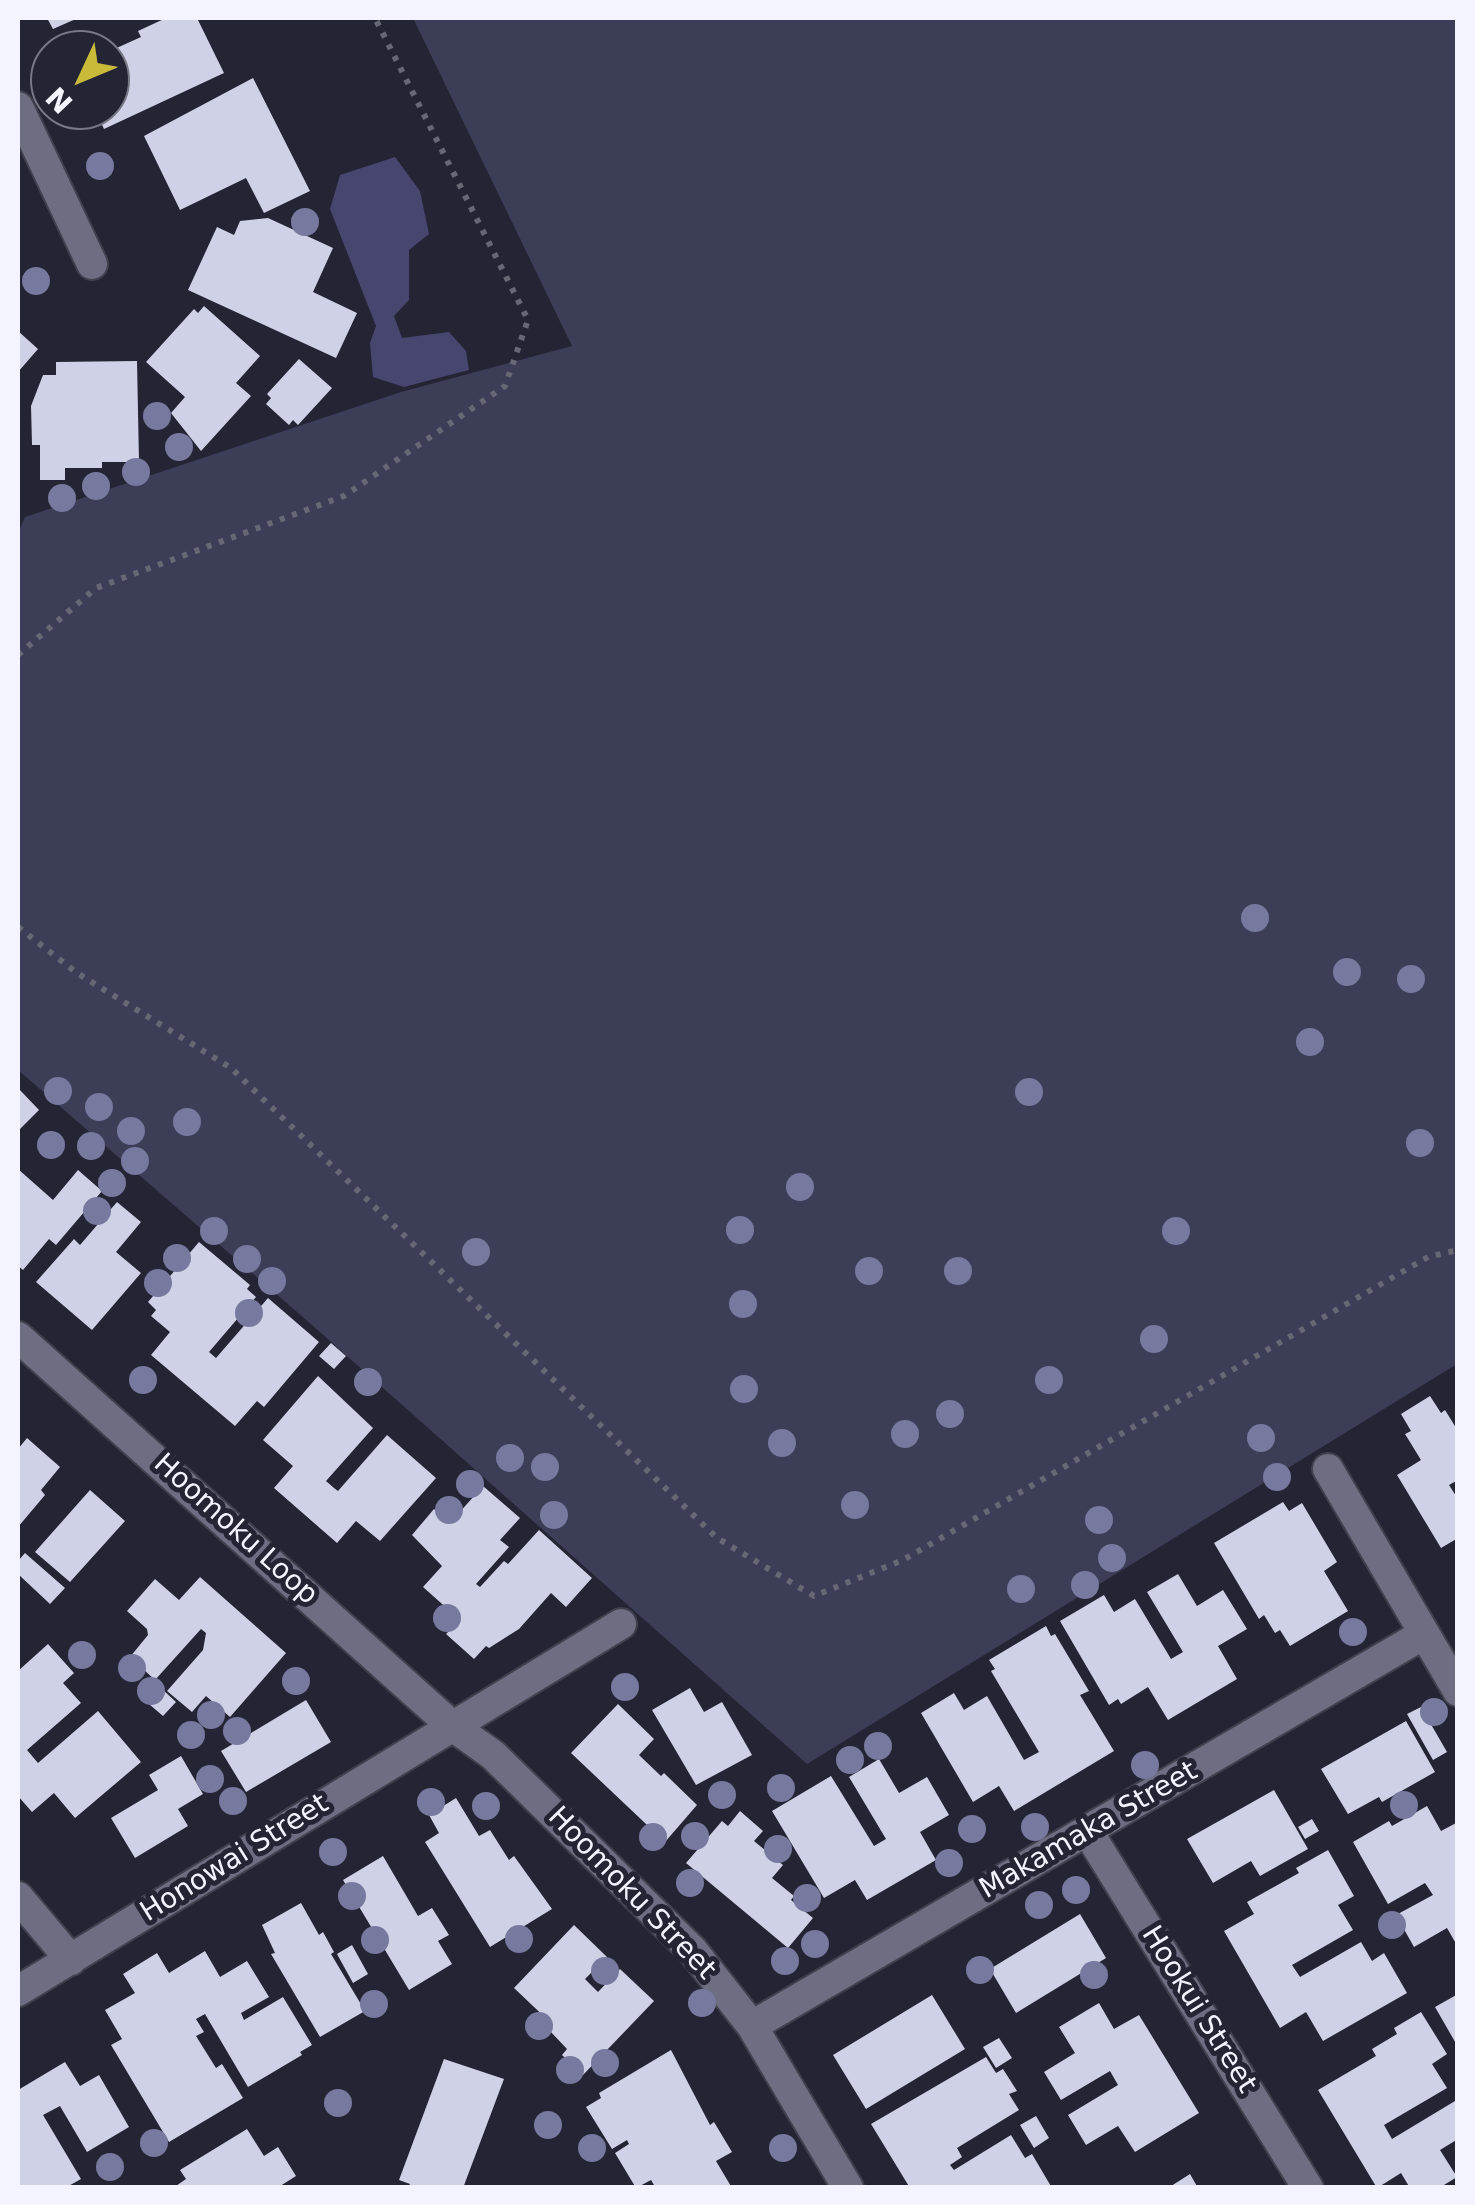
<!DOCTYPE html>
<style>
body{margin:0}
#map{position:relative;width:1475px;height:2205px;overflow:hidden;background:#242534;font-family:"DejaVu Sans",sans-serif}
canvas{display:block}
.frame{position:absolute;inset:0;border:20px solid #f3f4ff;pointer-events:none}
.north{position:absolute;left:30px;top:30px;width:100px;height:100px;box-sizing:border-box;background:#242534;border:2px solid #777885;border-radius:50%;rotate:226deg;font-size:28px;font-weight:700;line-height:40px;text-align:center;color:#f3f4ff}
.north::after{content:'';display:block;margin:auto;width:35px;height:45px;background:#c9ba3a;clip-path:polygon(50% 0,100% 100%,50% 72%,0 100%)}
</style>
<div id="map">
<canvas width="1475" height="2205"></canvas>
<div class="frame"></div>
<div class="north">N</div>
</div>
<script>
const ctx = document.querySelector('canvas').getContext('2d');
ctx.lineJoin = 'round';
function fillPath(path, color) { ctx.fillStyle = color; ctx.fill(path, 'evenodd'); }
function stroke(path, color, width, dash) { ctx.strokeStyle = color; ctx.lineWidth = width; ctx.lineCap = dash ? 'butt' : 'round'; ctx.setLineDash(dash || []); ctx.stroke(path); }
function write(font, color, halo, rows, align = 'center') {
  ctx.font = font + ' "DejaVu Sans",sans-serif'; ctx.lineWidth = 10; ctx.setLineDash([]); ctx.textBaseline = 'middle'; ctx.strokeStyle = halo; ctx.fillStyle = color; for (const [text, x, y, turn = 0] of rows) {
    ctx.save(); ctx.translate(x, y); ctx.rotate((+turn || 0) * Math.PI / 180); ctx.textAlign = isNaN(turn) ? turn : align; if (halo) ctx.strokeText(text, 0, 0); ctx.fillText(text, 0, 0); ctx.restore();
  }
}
fillPath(new Path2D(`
 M413,18H1457V1364L807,1764L312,1325L18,1070V533L25,517L401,392L572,346Z`), '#3c3d57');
fillPath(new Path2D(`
 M395,157L420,191L429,234L409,250V300L394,316L402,338L449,332L466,351L469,370L404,387L373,377L370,343L376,326L330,209L340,175Z`), '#46466e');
fillPath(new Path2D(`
 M47,18H78L53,29Z
 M166,18H197L224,73L104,129L95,110H110V51L141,37L138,31Z
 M253,78L310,191L264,213L246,178L180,210L144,136Z
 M268,218L333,248L313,292L357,313L336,358L188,290L217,227L234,235L240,221Z
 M204,306L260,356L236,383L251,396L201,451L171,413L185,397L146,362L194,309L198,313Z
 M18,331L38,349L18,372Z
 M299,359L332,388L298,425L293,420L289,425L266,404L271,398L267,394Z
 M137,361L139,462H102V468H65V480H40V445H32L31,406L43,375H56V362Z
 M18,1088L39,1110L18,1131Z
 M18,1169L53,1200L78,1170L102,1191L56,1245L49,1239L23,1270L18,1266Z
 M117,1202L141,1222L116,1252L141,1273L92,1330L36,1282L74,1239L80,1245Z
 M199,1242L250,1285L247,1289L256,1297L209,1352L216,1358L268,1298L319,1342L264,1407L257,1401L235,1426L151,1355L170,1332L151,1316L156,1310L148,1302Z
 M331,1343L346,1356L334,1369L319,1356Z
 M318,1376L373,1428L326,1481L334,1488L338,1491L387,1435L436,1478L380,1541L356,1521L337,1543L274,1488L293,1466L263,1440Z
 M1430,1396L1441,1413L1445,1410L1458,1431V1480L1449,1485L1458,1499V1538L1441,1548L1397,1475L1421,1460L1405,1434L1411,1431L1401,1414Z
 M27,1438L60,1467L41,1490L45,1495L18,1527V1449Z
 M483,1486L520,1518L500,1540L509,1547L476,1584L480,1587L504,1561L508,1564L539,1530L592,1578L566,1607L551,1593L519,1629L489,1648L486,1646L474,1659L446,1634L460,1620L423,1587L442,1566L412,1535L434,1509L450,1523Z
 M90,1490L125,1521L70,1582L35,1552Z
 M1283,1502L1289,1511L1302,1503L1337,1562L1324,1571L1348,1611L1290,1646L1280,1630L1275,1633L1264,1615L1259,1619L1214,1543Z
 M25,1553L65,1588L50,1604L18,1574V1561Z
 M1178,1574L1197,1606L1223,1590L1247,1629L1218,1646L1237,1679L1168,1720L1148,1687L1121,1704L1118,1699L1109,1705L1060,1621L1104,1595L1114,1612L1135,1599L1171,1659L1183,1652L1147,1592Z
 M200,1577L286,1653L230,1717L206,1696L192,1712L167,1691L203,1650L206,1633L201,1629L155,1680L130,1657L148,1635L147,1629L127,1611L155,1579L179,1600Z
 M1046,1626L1051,1636L1055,1634L1089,1691L1080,1695L1114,1751L1014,1811L999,1786L973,1802L921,1713L954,1693L964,1710L987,1696L1024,1760L1039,1752L991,1671L995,1669L989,1660Z
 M48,1644L74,1673L63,1683L81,1703L27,1750L38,1763L98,1711L141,1762L75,1818L54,1793L32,1812L18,1796V1671Z
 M690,1688L704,1712L722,1702L752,1755L696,1785L652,1710Z
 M162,1689L176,1702L163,1716L149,1704Z
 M306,1700L331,1742L246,1792L221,1751Z
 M618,1704L654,1739L639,1755L661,1776L664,1773L697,1805L665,1842L571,1753Z
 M1421,1707L1447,1752L1433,1760L1407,1714Z
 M1406,1721L1435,1772L1382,1802L1379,1797L1348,1814L1321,1769Z
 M181,1756L203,1794L178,1809L188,1826L135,1858L111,1818L158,1790L149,1775Z
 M879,1759L899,1793L927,1777L949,1815L920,1832L936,1860L867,1900L855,1880L824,1898L772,1811L831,1776L874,1846L886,1839L849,1777Z
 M1274,1790L1308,1849L1260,1876L1251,1861L1213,1883L1187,1839Z
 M456,1798L479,1836L490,1830L509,1860L514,1856L552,1909L490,1947L425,1842L439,1833L429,1815Z
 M1427,1806L1441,1831L1458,1822V1947L1447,1928L1414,1947L1396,1915L1433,1895L1425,1883L1388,1904L1353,1842L1389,1821L1392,1826Z
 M740,1811L763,1831L754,1841L783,1865L772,1878L794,1896L791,1900L813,1918L788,1948L686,1863L722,1821L728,1826Z
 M1312,1819L1319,1831L1305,1839L1298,1827Z
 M1328,1850L1354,1896L1338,1905L1353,1930L1292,1965L1300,1977L1361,1942L1372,1961L1384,1953L1407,1993L1323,2041L1306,2012L1280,2028L1224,1931L1254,1914L1247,1902L1299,1873L1296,1868Z
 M383,1856L418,1916L432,1908L449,1935L438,1941L452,1964L409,1990L343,1880Z
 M301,1903L319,1935L323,1932L334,1952L331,1954L365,2011L320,2037L271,1954L275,1953L262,1925Z
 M1080,1914L1106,1958L1016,2013L990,1969Z
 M574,1925L607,1957L585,1979L598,1992L620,1969L654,2001L583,2075L562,2055L567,2049L549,2030L553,2025L514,1988Z
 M352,1945L368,1974L353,1983L337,1954Z
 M205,1951L220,1977L247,1961L269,1997L241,2013L244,2020L283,1997L312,2045L300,2052L302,2055L248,2087L205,2014L196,2019L204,2032L196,2036L216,2068L222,2064L243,2098L169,2142L111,2045L122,2039L105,2010L135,1993L123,1974L157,1953L169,1973Z
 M1458,1994V2047L1435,2007Z
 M932,1995L965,2049L866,2109L833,2055Z
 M1099,2003L1114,2029L1139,2015L1199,2113L1135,2152L1118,2126L1086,2145L1068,2115L1118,2085L1110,2071L1061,2100L1044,2072L1075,2053L1059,2027Z
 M1421,2012L1447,2054L1432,2064L1447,2088L1384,2125L1392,2139L1455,2101L1458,2139L1440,2150L1457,2177L1439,2188H1410L1401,2173L1377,2188L1318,2090L1376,2056L1372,2049L1397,2034L1394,2028Z
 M999,2038L1012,2058L996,2068L983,2047Z
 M671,2050L710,2125L714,2122L732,2152L716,2161L732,2188H649L654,2185L651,2180L636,2188L615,2153L629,2144L627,2140L612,2149L586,2107L601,2098L599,2093Z
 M986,2057L996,2073L1003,2069L1017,2091L1009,2094L1019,2110L957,2148L962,2157L950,2165L954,2170L1011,2135L1025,2158L1032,2154L1052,2188H910L871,2124Z
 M444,2059L504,2079L463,2188H408L410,2184L399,2180Z
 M65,2062L80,2086L99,2075L129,2127L87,2152L60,2106L43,2115L81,2179L65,2188H18V2090Z
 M1036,2116L1049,2138L1034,2148L1020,2125Z
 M247,2129L264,2156L278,2147L296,2176L277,2188H173L186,2179L180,2170Z
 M1190,2174L1198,2188H1168Z`), '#cfd1e6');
const minor = new Path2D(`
 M18,107L92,264
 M18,1337L451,1725L493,1755L693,1951L752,2026L848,2188
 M1328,1469L1458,1691
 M1088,1832L1308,2188
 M18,1897L71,1960
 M18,1991L621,1624
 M752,2026L1424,1634`);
stroke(minor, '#40414e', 34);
stroke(new Path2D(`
 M18,655L96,588L344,496L505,386L528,320L375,18
 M18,927L77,973L231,1068L717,1538L814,1596L903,1560L1428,1257L1458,1250`), '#676875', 6, [5, 8]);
stroke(minor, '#6d6e81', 30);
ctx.fillStyle = '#77799e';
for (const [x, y] of [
 [100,166],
 [305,222],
 [36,281],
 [157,416],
 [179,447],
 [136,472],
 [96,486],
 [62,498],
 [1255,918],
 [1347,972],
 [1411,979],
 [1310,1042],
 [58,1091],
 [1029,1092],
 [99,1107],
 [187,1122],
 [131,1131],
 [1420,1143],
 [51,1145],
 [91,1146],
 [135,1161],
 [112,1183],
 [800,1187],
 [97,1211],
 [740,1230],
 [214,1231],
 [1176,1231],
 [476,1252],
 [177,1258],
 [247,1259],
 [869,1271],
 [958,1271],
 [272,1281],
 [158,1283],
 [743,1304],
 [249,1313],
 [1154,1339],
 [143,1380],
 [1049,1380],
 [368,1382],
 [744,1389],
 [950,1414],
 [905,1434],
 [1261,1438],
 [782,1443],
 [510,1458],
 [545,1467],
 [1277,1477],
 [470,1484],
 [855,1505],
 [449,1510],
 [554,1515],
 [1099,1520],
 [1112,1558],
 [1085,1585],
 [1021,1589],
 [447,1618],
 [1353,1632],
 [82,1655],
 [132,1668],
 [296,1681],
 [625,1687],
 [151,1691],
 [1434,1712],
 [211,1715],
 [237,1731],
 [191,1735],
 [878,1746],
 [850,1760],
 [1145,1765],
 [210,1779],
 [781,1788],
 [722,1795],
 [233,1801],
 [431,1802],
 [1404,1805],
 [486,1806],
 [1035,1827],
 [972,1829],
 [695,1836],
 [653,1837],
 [778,1849],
 [333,1852],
 [949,1863],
 [690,1883],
 [1076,1890],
 [352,1896],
 [807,1898],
 [1039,1905],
 [1392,1925],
 [519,1939],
 [375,1940],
 [815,1944],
 [785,1961],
 [980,1970],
 [605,1971],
 [1094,1975],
 [702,2003],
 [374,2004],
 [539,2026],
 [605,2063],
 [570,2070],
 [338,2103],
 [548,2125],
 [154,2143],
 [592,2148],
 [783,2148],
 [110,2167]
]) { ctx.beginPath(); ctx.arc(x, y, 14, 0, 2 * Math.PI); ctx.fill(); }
write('28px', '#f3f4ff', '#242534', [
 ["Hoomoku Loop",235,1530,42],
 ["Makamaka Street",1089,1831,-30],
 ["Honowai Street",235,1859,-32],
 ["Hoomoku Street",631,1894,46],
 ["Hookui Street",1198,2010,58]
]);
</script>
